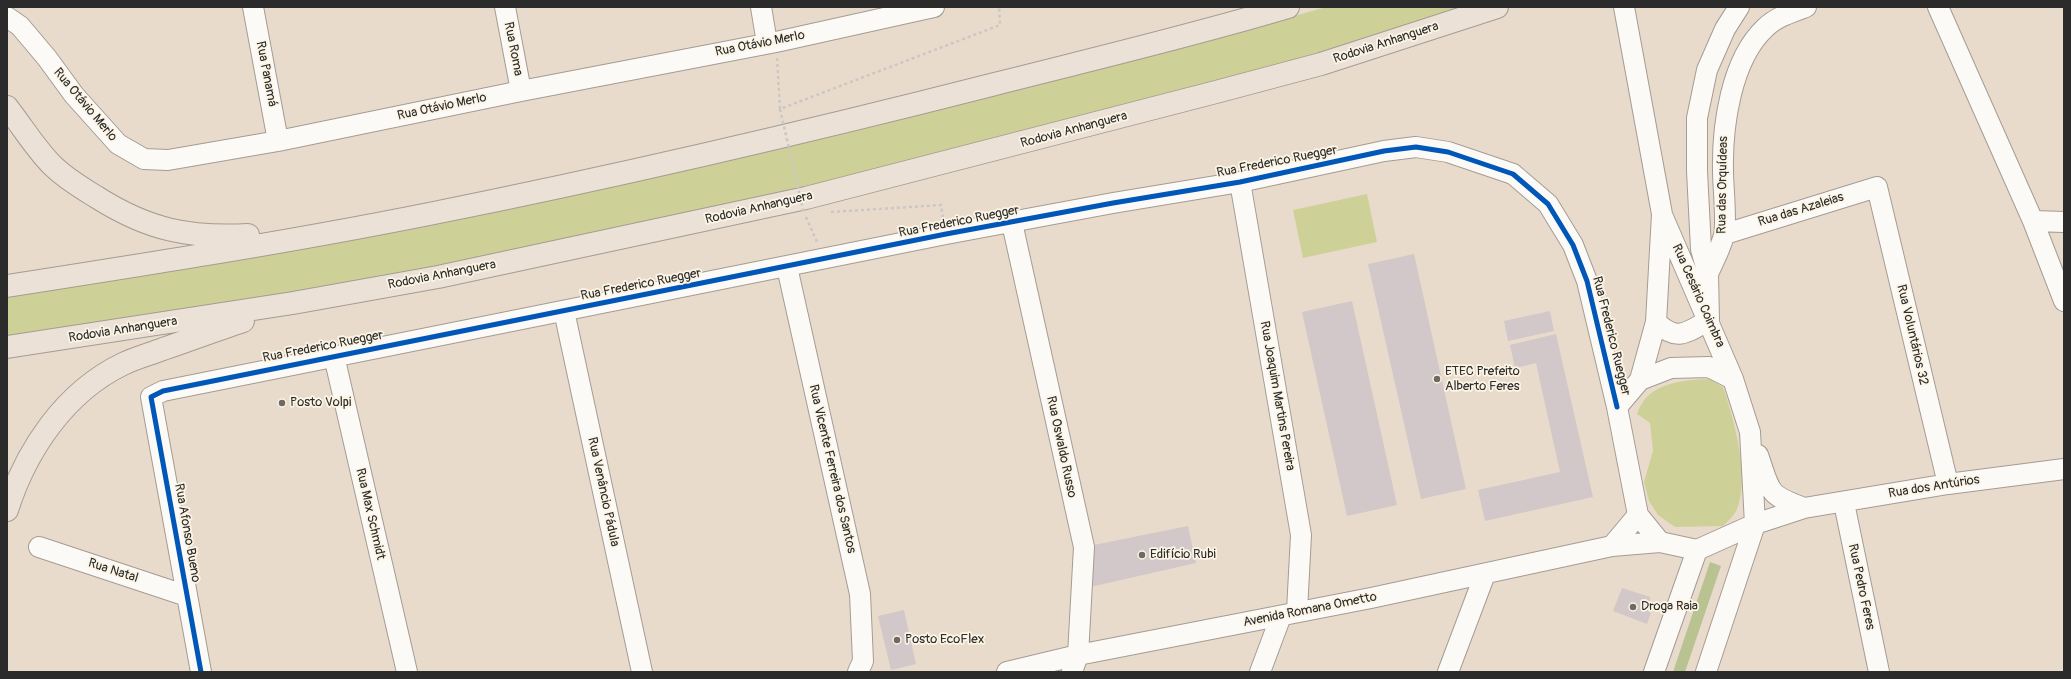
<!DOCTYPE html>
<meta charset="utf-8">
<style>
body{margin:0}
#map{position:relative;width:2071px;height:679px;overflow:hidden;background:#e9dbcc;font-family:Pangolin,sans-serif}
canvas{display:block}
.frame{position:absolute;inset:0;border:8px solid #2b2b2b;pointer-events:none}
</style>
<div id="map">
<canvas width="2071" height="679"></canvas>
<div class="frame"></div>
</div>
<script>
const ctx = document.querySelector('canvas').getContext('2d');
ctx.lineJoin = 'round';
function fillPath(path, color) { ctx.fillStyle = color; ctx.fill(path, 'evenodd'); }
function stroke(path, color, width, dash) { ctx.strokeStyle = color; ctx.lineWidth = width; ctx.lineCap = dash ? 'butt' : 'round'; ctx.setLineDash(dash || []); ctx.stroke(path); }
function write(font, color, halo, rows, align = 'center') {
  ctx.font = font + ' Pangolin,sans-serif'; ctx.lineWidth = 3.5; ctx.setLineDash([]); ctx.textBaseline = 'middle'; ctx.strokeStyle = halo; ctx.fillStyle = color; for (const [text, x, y, turn = 0] of rows) {
    ctx.save(); ctx.translate(x, y); ctx.rotate((+turn || 0) * Math.PI / 180); ctx.textAlign = isNaN(turn) ? turn : align; if (halo) ctx.strokeText(text, 0, 0); ctx.fillText(text, 0, 0); ctx.restore();
  }
}
fillPath(new Path2D(`
 M1326,7H1466L1327,53L846,178L575,239L430,267L314,289L7,339V295L557,197L840,135L1182,48Z
 M1367,194L1377,242L1303,258L1293,210Z
 M1709,379L1723,387C1734,419 1750,477 1737,509C1734,516 1728,521 1723,526L1675,527L1658,515L1649,501L1644,482L1653,451L1650,423L1637,414C1647,383 1681,380 1709,379Z`), '#ced197');
fillPath(new Path2D(`
 M1710,562L1721,566L1685,672H1673Z`), '#b9c291');
fillPath(new Path2D(`
 M1414,254L1466,489L1421,499L1368,264Z
 M1352,301L1397,505L1347,516L1302,312Z
 M1550,311L1554,331L1508,341L1504,321Z
 M1556,334L1593,497L1485,521L1478,490L1560,472L1536,363L1515,368L1510,345Z
 M1188,526L1196,563L1090,587L1089,546Z
 M1622,588L1650,597V604L1652,609L1647,624L1613,611Z
 M904,610L916,664L891,670L878,616Z`), '#d2c7c9');
const minor = new Path2D(`
 M253,7L278,141
 M505,7L521,91
 M761,7L767,43
 M1624,7L1662,214L1656,322L1640,380L1617,407L1638,515L1660,542L1697,550L1755,524L1804,508L1948,484L2064,469
 M1938,7L2033,221L2064,301
 M7,17L20,26L47,58L74,95L118,144L144,159L168,160L278,141L521,91L776,42L934,7
 M1240,182L1301,535L1297,611
 M1663,217L1733,379L1750,432L1755,524L1706,672
 M2033,221L2064,222
 M1012,223L1084,547L1078,655L1072,672
 M1725,234L1877,187L1948,484
 M787,267L860,594L863,661L858,672
 M1708,274C1713,262 1721,248 1724,235C1727,222 1723,186 1723,171C1722,126 1731,60 1765,28C1776,17 1792,12 1806,7
 M564,311L642,672
 M1656,322C1677,342 1686,333 1709,320L1708,274L1701,249L1697,171V118L1707,70L1725,29L1739,7
 M334,356L407,672
 M1640,380L1671,368L1709,367L1733,379
 M1758,455C1771,492 1766,494 1804,508
 M1844,503L1879,672
 M1612,546L1638,515
 M39,547L187,596
 M201,672L151,397L163,391L946,234L1113,203L1240,182L1384,151L1416,147L1448,152L1513,174L1548,204L1573,245L1587,281L1617,407
 M1007,672L1078,655L1371,598L1612,546L1660,542
 M1260,672L1281,616
 M1448,672L1485,574
 M1654,672L1697,550`);
const highway = new Path2D(`
 M7,107C22,126 35,148 52,165C66,179 82,188 98,198C149,230 189,238 248,235
 M7,286C148,264 289,242 429,214C619,176 807,132 995,84C1093,59 1191,36 1288,7
 M7,347L293,303L438,277L806,198L1216,92L1321,64L1497,7
 M7,510C26,450 65,392 123,364C135,358 150,354 163,349C189,340 216,330 243,321`);
stroke(minor, '#a49c93', 22);
stroke(highway, '#a49c93', 24);
stroke(new Path2D(`
 M777,58L780,109L1000,25L999,7
 M831,212L941,205L943,218
 M806,217L817,242`), '#cac7c4', 2.5, [3, 3]);
stroke(minor, '#fcfaf7', 20);
stroke(highway, '#ebe1d6', 22);
stroke(new Path2D(`
 M780,109L804,214`), '#cac7c4', 2.5, [3, 3]);
stroke(new Path2D(`
 M201,672L151,397L163,391L946,234L1113,203L1240,182L1384,151L1416,147L1448,152L1513,174L1548,204L1573,245L1587,281L1617,407`), '#0057b8', 5);
for (const [x, y, r, color] of [
 [1437,379,4,"#6e6963"],
 [282,403,4,"#6e6963"],
 [1142,555,4,"#6e6963"],
 [1633,607,4,"#6e6963"],
 [897,640,4,"#6e6963"]
]) { const dot = new Path2D(); dot.arc(x, y, r, 0, 2 * Math.PI); ctx.fillStyle = color; ctx.fill(dot); stroke(dot, '#fcf5e5', 1.5); }
write('13px', '#2b2b2b', '#fcf5e5', [
 ["Rodovia Anhanguera",1386,43,-18],
 ["Rua Otávio Merlo",760,44,-11],
 ["Rua Roma",513,49,79],
 ["Rua Panamá",266,74,79],
 ["Rua Otávio Merlo",85,105,50],
 ["Rua Otávio Merlo",442,107,-12],
 ["Rodovia Anhanguera",1074,130,-15],
 ["Rua Frederico Ruegger",1277,162,-11],
 ["Rua das Orquídeas",1723,185,-89],
 ["Rodovia Anhanguera",759,208,-13],
 ["Rua das Azaleias",1801,210,-17],
 ["Rua Frederico Ruegger",959,222,-11],
 ["Rodovia Anhanguera",442,275,-11],
 ["Rua Frederico Ruegger",641,285,-11],
 ["Rua Cesário Coimbra",1698,296,66],
 ["Rodovia Anhanguera",123,330,-9],
 ["Rua Voluntários 32",1912,335,77],
 ["Rua Frederico Ruegger",1611,336,76],
 ["Rua Frederico Ruegger",323,347,-11],
 ["Rua Joaquim Martins Pereira",1277,396,80],
 ["Rua Oswaldo Russo",1061,447,78],
 ["Rua Vicente Ferreira dos Santos",832,469,77],
 ["Rua dos Antúrios",1934,487,-9],
 ["Rua Venâncio Pádula",603,492,78],
 ["Rua Max Schmidt",370,514,77],
 ["Rua Afonso Bueno",187,533,80],
 ["Rua Natal",113,571,18],
 ["Rua Pedro Feres",1861,587,78],
 ["Avenida Romana Ometto",1310,610,-11]
]);
write('13px', '#2b2b2b', '#fcf5e5', [
 ["ETEC Prefeito",1445,372],
 ["Alberto Feres",1445,387],
 ["Posto Volpi",290,403],
 ["Edifício Rubi",1150,555],
 ["Droga Raia",1641,607],
 ["Posto EcoFlex",905,640]
], 'left');
</script>
